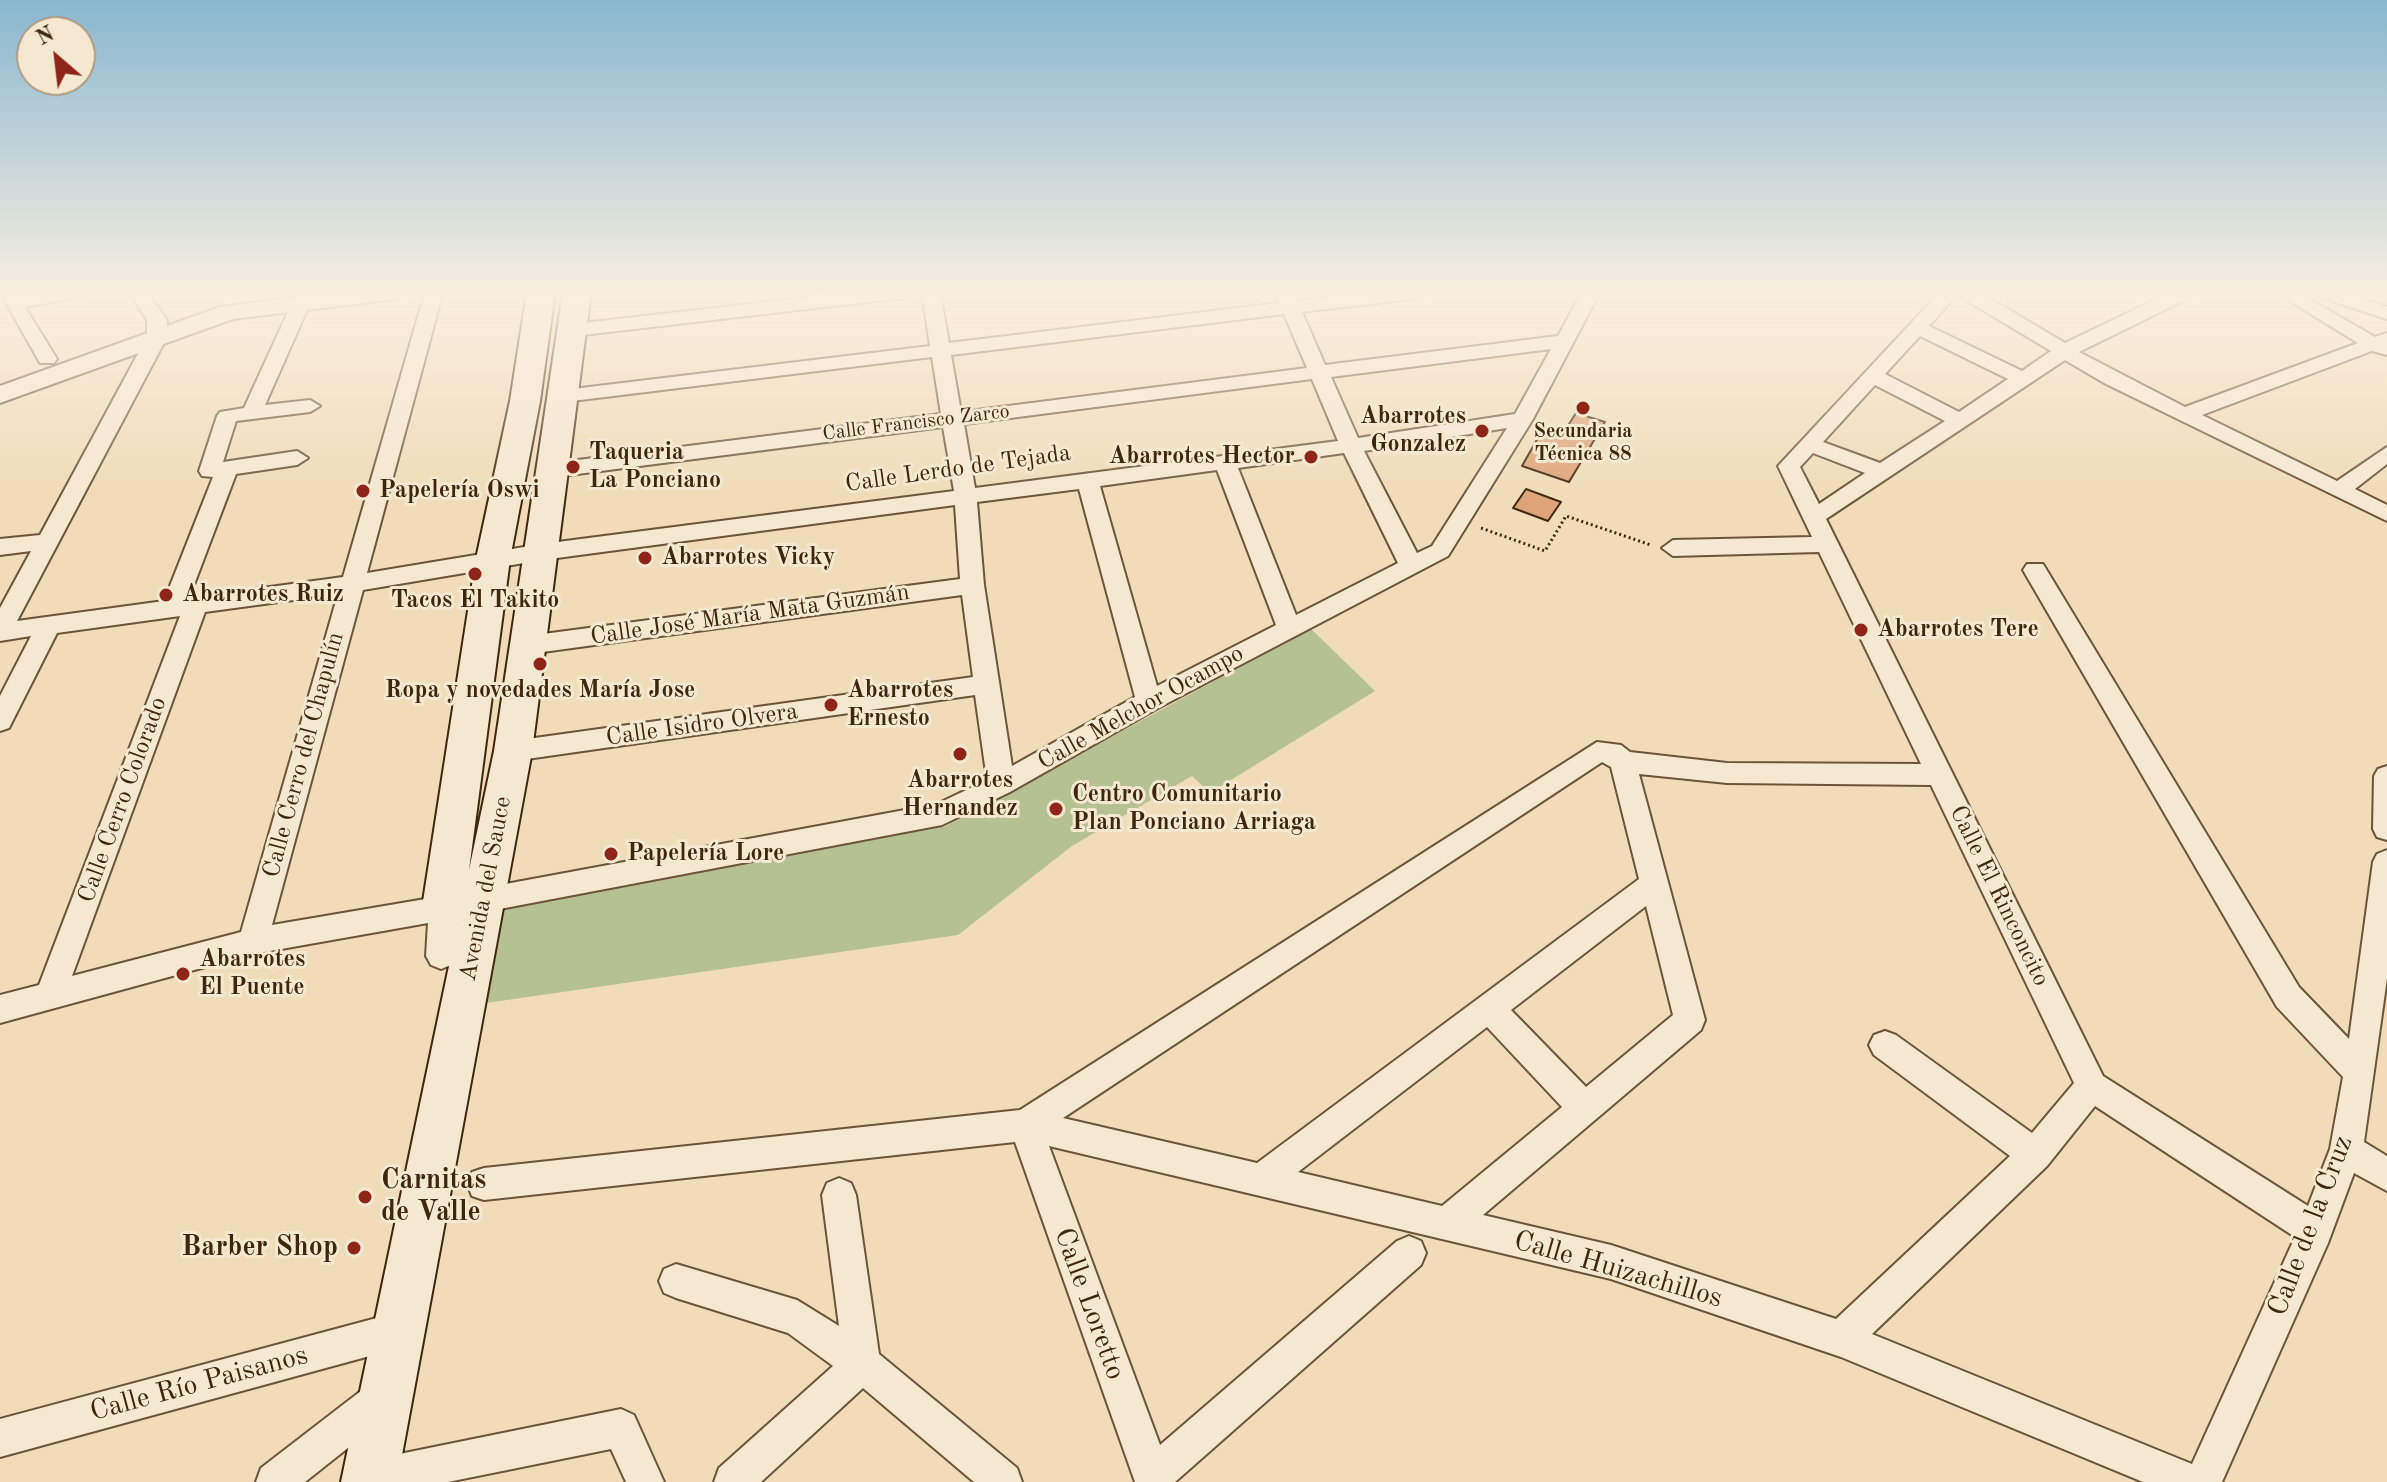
<!DOCTYPE html>
<meta charset="utf-8">
<style>
body{margin:0}
#map{position:relative;width:2387px;height:1482px;overflow:hidden;background:#f0dcb8;font-family:"Old Standard TT",serif}
canvas{display:block}
.north{position:absolute;left:16px;top:16px;width:80px;height:80px;box-sizing:border-box;background:#f5e8d1;border:2px solid #ac9b83;border-radius:50%;rotate:332deg;font-size:22px;font-weight:700;line-height:32px;text-align:center;color:#3f270d}
.north::after{content:'';display:block;margin:auto;width:28px;height:36px;background:#8f2418;clip-path:polygon(50% 0,100% 100%,50% 72%,0 100%)}
</style>
<div id="map">
<canvas width="2387" height="1482"></canvas>
<div class="north">N</div>
</div>
<script>
const ctx = document.querySelector('canvas').getContext('2d');
ctx.lineJoin = 'round';
function fillPath(path, color) { ctx.fillStyle = color; ctx.fill(path, 'evenodd'); }
function stroke(path, color, width, dash) { ctx.strokeStyle = color; ctx.lineWidth = width; ctx.lineCap = dash ? 'butt' : 'round'; ctx.setLineDash(dash || []); ctx.stroke(path); }
function write(font, color, halo, rows, align = 'center') {
  ctx.font = font + ' "Old Standard TT",serif'; ctx.lineWidth = 6; ctx.setLineDash([]); ctx.textBaseline = 'middle'; ctx.strokeStyle = halo; ctx.fillStyle = color; for (const [text, x, y, turn = 0] of rows) {
    ctx.save(); ctx.translate(x, y); ctx.rotate((+turn || 0) * Math.PI / 180); ctx.textAlign = isNaN(turn) ? turn : align; if (halo) ctx.strokeText(text, 0, 0); ctx.fillText(text, 0, 0); ctx.restore();
  }
}
fillPath(new Path2D(`
 M1311,629L1375,691L1210,793L1192,776L1072,846L958,935L486,1003L503,909L946,826Z`), '#b5c192');
const building = new Path2D(`
 M1576,413L1605,422L1569,482L1522,466L1544,427L1564,432Z
 M1526,489L1561,502L1548,521L1513,508Z`);
fillPath(building, '#dda379');
stroke(building, '#3f270d', 2);
const minor = new Path2D(`
 M0,292H15L19,297L47,292H85L83,296L25,307L57,359L54,363H40Z
 M129,292H147L167,320V337L17,621L164,601L213,477L202,476L199,471L217,416L220,412L244,408L293,301L302,295L311,301L265,405L310,400L320,406L310,412L236,421L223,462L297,451L308,458L297,465L236,474L189,598L343,577L425,292H443L367,573L542,544L954,491L943,427L554,477L543,470L554,463L941,414L932,357L564,402L554,396L564,390L930,346L922,292H940L949,343L1279,303L1276,296L1279,292H1292L1297,301L1374,292H1429L1420,298L1302,312L1325,365L1558,336L1582,292H1600L1533,419L1448,556L1158,708L1010,792L942,825L484,912L474,909L470,900L474,891L484,888L937,804L987,780L975,695L513,761L504,758L500,751L504,744L513,741L973,677L962,595L528,654L519,651L516,645L519,639L528,636L960,579L955,505L542,560L363,590L272,925L443,896L453,899C461,916 459,949 451,965L441,969L431,965L426,956L428,923L253,954L0,1023V995L39,985L180,616L57,633L9,728L0,731V696L31,636L0,641V608L31,551L0,555V539L40,535L147,337V320ZM1284,314L1307,368L961,412L951,355ZM1551,349L1515,414L1358,438L1331,377ZM1312,379L1338,441L975,488L964,424ZM1507,428L1432,546L1417,553L1364,451ZM1344,453L1398,563L1296,615L1238,468ZM1217,470L1276,625L1157,686L1100,486ZM1079,489L1135,697L1012,766L984,585L977,502ZM338,594L241,932L72,976L205,612Z
 M855,292H912L903,298L574,336L564,330L574,324Z
 M1940,292H1979L2065,343L2171,292H2193L2191,297L2079,352L2185,407L2358,343L2275,292H2297L2375,337L2387,333V355L2372,351L2202,415L2337,481L2387,447V464L2355,489L2387,505V521L2106,384L2065,360L1826,519L2103,1076L2308,1206L2330,1149L2343,1077L2277,1007L2023,570L2027,564H2043L2299,987L2349,1039L2373,862L2377,854L2387,850V978L2364,1142L2387,1156V1191L2354,1173L2328,1243L2222,1482H2143L1841,1357L1611,1279L1049,1146L1160,1445L1397,1241L1409,1236L1421,1241L1426,1253L1421,1265L1175,1482H1135L1015,1142L484,1200L472,1196L467,1184L472,1172L484,1168L1020,1110L1597,742L1621,745L1630,752L1727,763L1921,764L1819,552L1673,556L1662,548L1673,540L1812,537L1778,466ZM1958,294L1959,296L2051,351L2022,371L1929,326ZM1920,336L2008,379L1959,412L1885,374ZM1875,385L1945,421L1880,463L1823,442ZM1813,453L1865,473L1819,504L1800,467ZM1602,762L1611,767L1639,879L1257,1163L1063,1118ZM1639,774L1727,783L1931,785L2074,1083L2032,1133L1896,1035L1885,1031L1874,1035L1869,1045L1874,1055L2010,1156L1836,1319L1611,1245L1483,1215L1701,1030L1705,1020ZM1646,906L1673,1015L1586,1087L1511,1010ZM1487,1027L1562,1107L1442,1206L1298,1172ZM2095,1106L2295,1237L2192,1464L1872,1334L2047,1166Z
 M2314,292H2342L2387,307V319L2316,296Z
 M2387,766V840L2377,837L2373,829L2374,776L2378,769Z
 M839,1178L851,1183L856,1195L879,1354L1017,1468L1022,1482H974L863,1388L761,1482H714L719,1468L833,1366L788,1333L676,1298L664,1293L659,1281L664,1269L676,1264L797,1300L839,1326L822,1195L827,1183Z
 M399,1312L412,1317L417,1330L412,1343L399,1348L0,1457V1419Z
 M379,1382L392,1387L397,1400L392,1413L305,1482H256L261,1468L366,1387Z
 M621,1409L634,1415L664,1482H626L611,1449L448,1482H352L351,1479L357,1466L370,1460Z`);
const tertiary = new Path2D(`
 M335,292H408L396,299L233,319L0,403V386L220,307Z`);
const secondary = new Path2D(`
 M527,292H555L540,401L510,559L469,870L494,751L563,292H591L532,751L397,1482H341L458,923L443,926L428,921L422,908L476,559L510,401Z`);
stroke(minor, '#6b5438', 4);
stroke(tertiary, '#6b5438', 4);
stroke(secondary, '#3f270d', 4);
stroke(new Path2D(`
 M1481,528L1545,551L1566,516L1651,545`), '#3f270d', 3, [2, 3]);
fillPath(minor, '#f5e8d1');
fillPath(tertiary, '#f5e8d1');
fillPath(secondary, '#f5e8d1');
const sky = ctx.createLinearGradient(0, 0, 0, 499);
sky.addColorStop(0, '#89b7d0');
sky.addColorStop(0.59, '#f8efdf');
sky.addColorStop(1, '#f8efdf00');
ctx.fillStyle = sky;
ctx.fillRect(0, 0, 2387, 499);
for (const [x, y, r, color] of [
 [1583,408,8,"#8f2418"],
 [1482,431,8,"#8f2418"],
 [1311,457,8,"#8f2418"],
 [573,467,8,"#8f2418"],
 [363,491,8,"#8f2418"],
 [645,558,8,"#8f2418"],
 [475,574,8,"#8f2418"],
 [166,595,8,"#8f2418"],
 [1861,630,8,"#8f2418"],
 [540,664,8,"#8f2418"],
 [831,705,8,"#8f2418"],
 [960,754,8,"#8f2418"],
 [1056,809,8,"#8f2418"],
 [611,854,8,"#8f2418"],
 [183,974,8,"#8f2418"],
 [365,1197,8,"#8f2418"],
 [354,1248,8,"#8f2418"]
]) { const dot = new Path2D(); dot.arc(x, y, r, 0, 2 * Math.PI); ctx.fillStyle = color; ctx.fill(dot); stroke(dot, '#f5e8d1', 3); }
write('20px', '#3f270d', '#f5e8d1', [
 ["Calle Francisco Zarco",916,423,-7]
]);
write('bold 20px', '#3f270d', '#f5e8d1', [
 ["Secundaria",1583,432],
 ["Técnica 88",1583,455]
]);
write('bold 24px', '#3f270d', '#f5e8d1', [
 ["Abarrotes",1466,417,"right"],
 ["Gonzalez",1466,445,"right"],
 ["Taqueria",589,453],
 ["La Ponciano",589,481],
 ["Abarrotes Hector",1295,457,"right"],
 ["Papelería Oswi",379,491],
 ["Abarrotes Vicky",661,558],
 ["Abarrotes Ruiz",182,595],
 ["Tacos El Takito",475,601,"center"],
 ["Abarrotes Tere",1877,630],
 ["Ropa y novedades María Jose",540,691,"center"],
 ["Abarrotes",847,691],
 ["Ernesto",847,719],
 ["Abarrotes",960,781,"center"],
 ["Hernandez",960,809,"center"],
 ["Centro Comunitario",1072,795],
 ["Plan Ponciano Arriaga",1072,823],
 ["Papelería Lore",627,854],
 ["Abarrotes",199,960],
 ["El Puente",199,988]
], 'left');
write('24px', '#3f270d', '#f5e8d1', [
 ["Calle Lerdo de Tejada",958,469,-8],
 ["Calle José María Mata Guzmán",750,615,-8],
 ["Calle Melchor Ocampo",1141,708,-29],
 ["Calle Isidro Olvera",702,725,-8],
 ["Calle Cerro del Chapulín",304,755,-75],
 ["Calle Cerro Colorado",123,800,-70],
 ["Avenida del Sauce",486,889,-79],
 ["Calle El Rinconcito",1999,896,64]
]);
write('bold 28px', '#3f270d', '#f5e8d1', [
 ["Carnitas",381,1181],
 ["de Valle",381,1213],
 ["Barber Shop",338,1248,"right"]
], 'left');
write('28px', '#3f270d', '#f5e8d1', [
 ["Calle de la Cruz",2311,1226,-69],
 ["Calle Huizachillos",1618,1270,16],
 ["Calle Loretto",1089,1304,70],
 ["Calle Río Paisanos",199,1384,-15]
]);
</script>
